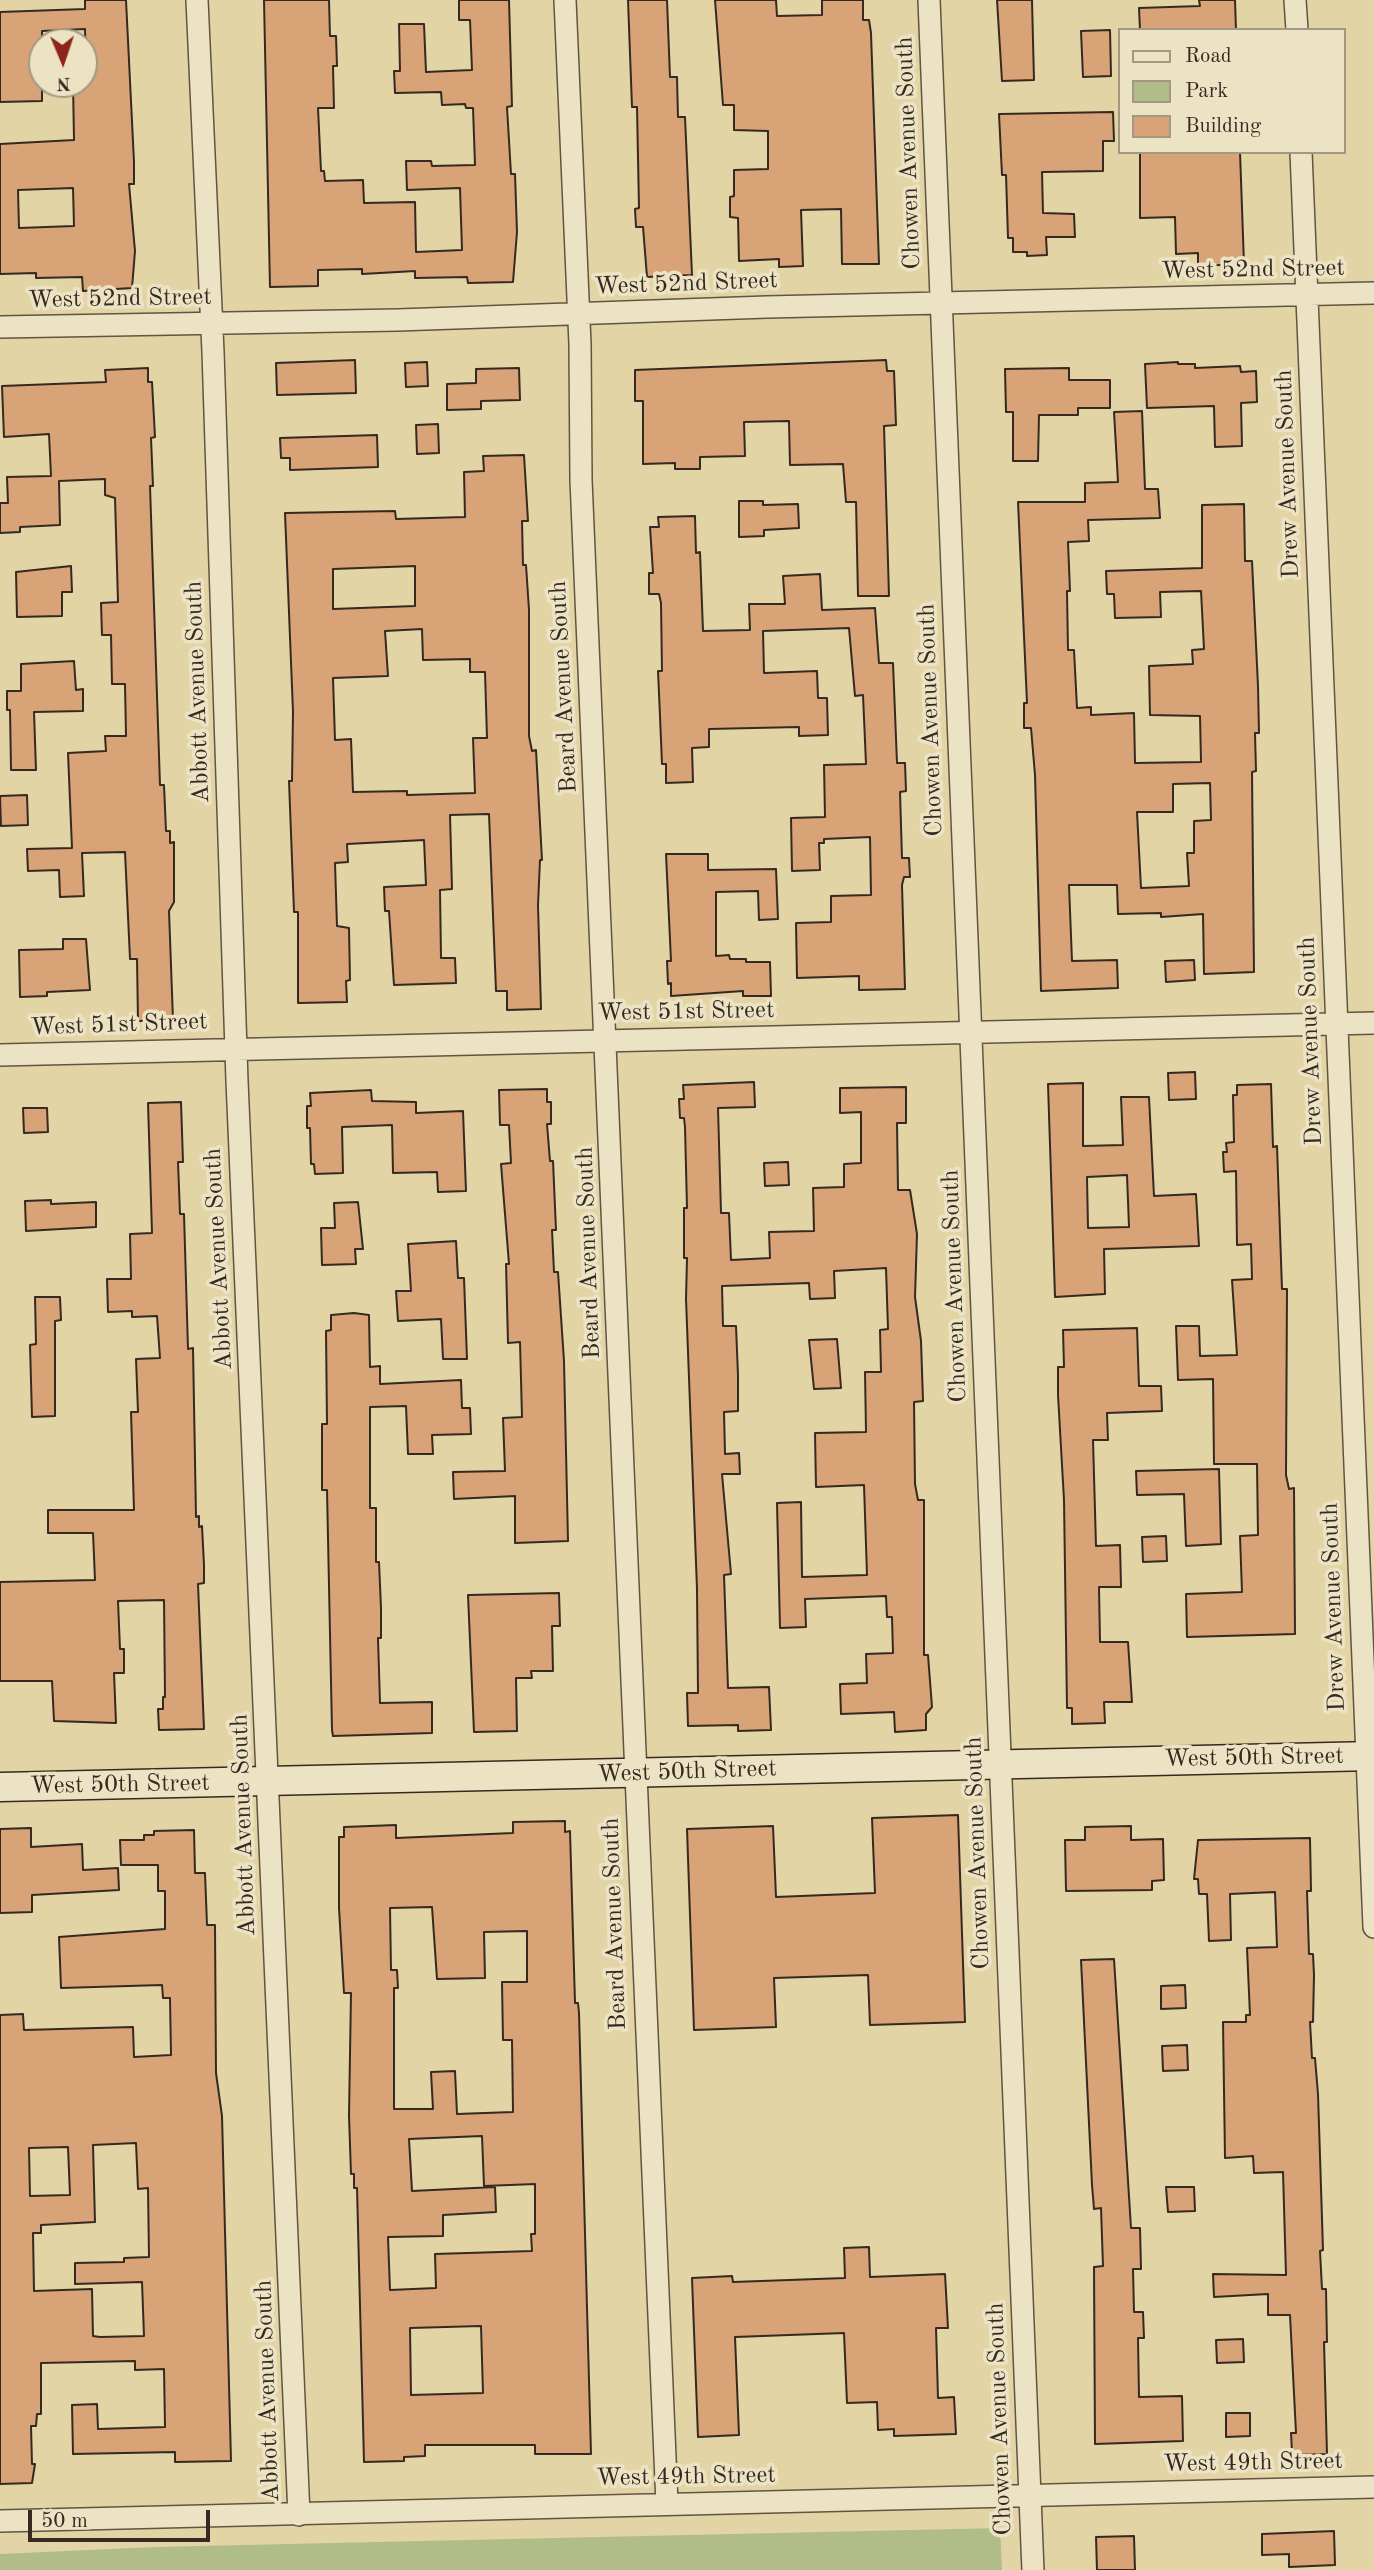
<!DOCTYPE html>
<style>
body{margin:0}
#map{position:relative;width:1374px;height:2570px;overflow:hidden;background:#e2d4a5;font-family:"Old Standard TT",serif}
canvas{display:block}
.legend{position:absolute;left:1118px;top:28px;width:228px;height:126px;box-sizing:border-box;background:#ece3c4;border:2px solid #a39983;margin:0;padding:9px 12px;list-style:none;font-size:21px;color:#362921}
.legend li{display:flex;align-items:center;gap:14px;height:35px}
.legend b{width:35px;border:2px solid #a39983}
.north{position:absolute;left:28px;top:28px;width:70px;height:70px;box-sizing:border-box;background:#ece3c4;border:2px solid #a39983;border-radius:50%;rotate:178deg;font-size:19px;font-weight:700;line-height:28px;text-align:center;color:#362921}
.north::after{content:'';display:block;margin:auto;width:24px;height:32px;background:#8f2418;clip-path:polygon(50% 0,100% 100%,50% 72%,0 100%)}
.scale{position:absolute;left:28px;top:2510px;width:182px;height:32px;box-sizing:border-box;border:4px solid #362921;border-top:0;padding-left:9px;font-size:21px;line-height:24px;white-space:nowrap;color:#362921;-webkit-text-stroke:5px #ece3c4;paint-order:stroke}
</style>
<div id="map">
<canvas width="1374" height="2570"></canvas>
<ul class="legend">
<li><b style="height:9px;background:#ece3c4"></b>Road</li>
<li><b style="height:19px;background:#b0bd88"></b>Park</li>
<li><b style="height:19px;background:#d8a376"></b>Building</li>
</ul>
<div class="north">N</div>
<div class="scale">50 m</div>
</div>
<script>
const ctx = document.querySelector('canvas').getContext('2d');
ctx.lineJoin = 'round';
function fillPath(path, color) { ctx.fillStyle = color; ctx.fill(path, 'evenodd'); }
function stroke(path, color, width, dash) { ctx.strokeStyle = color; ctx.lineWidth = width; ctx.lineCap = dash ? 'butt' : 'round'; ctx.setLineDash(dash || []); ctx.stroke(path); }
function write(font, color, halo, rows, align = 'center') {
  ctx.font = font + ' "Old Standard TT",serif'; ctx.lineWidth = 7; ctx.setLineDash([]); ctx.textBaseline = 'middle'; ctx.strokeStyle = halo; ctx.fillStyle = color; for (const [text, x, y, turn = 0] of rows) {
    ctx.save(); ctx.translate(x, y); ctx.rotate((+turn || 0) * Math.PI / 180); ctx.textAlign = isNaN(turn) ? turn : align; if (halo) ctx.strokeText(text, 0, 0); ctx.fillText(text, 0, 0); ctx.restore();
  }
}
fillPath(new Path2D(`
 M1000,2528L1002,2570H0V2554L155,2547Z`), '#b0bd88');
const building = new Path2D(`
 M85,0H126L134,162V184H129L135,251L132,288L83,291L82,277L36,278V273L0,274V144L74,140L73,84H86L85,29L42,31V101L0,102V12L85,9ZM73,188L74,226L19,228L18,190Z
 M264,0H329L330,36H336L337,66H333L334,108H318L321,171H324L325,181L363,180L364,203L415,202L416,252L462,250L460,188L407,190L406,161H431L432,166L475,165L473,108H466L465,104L442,105L441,92L395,93L394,71H400L399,24H424L426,72L472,70L470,20H459V0H509L512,106L507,107L511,174H515L517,232L513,282L468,283L467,277L415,278V271L362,274V269L318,270V286L270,287Z
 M628,0H667L670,77H677L678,117H685L692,275L647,277L643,227H636L635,209L639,208L637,107H632Z
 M715,0H776L777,16L822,15V0H863V20H869L871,33L879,264H842L841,209L801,210L803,266L779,267V259L739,261L738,218L730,217V197L734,196V170L768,169V131L734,130V105H723Z
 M997,0H1032L1034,80L1002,81Z
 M1199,0H1235L1236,30H1140L1139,8L1200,6Z
 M1110,30L1111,76L1083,77L1081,31Z
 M1113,112L1114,141H1103V171L1042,172L1043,213L1074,214L1075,237H1046L1047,255L1027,256V252H1013V238H1008L1006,175H1002L999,114Z
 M1140,152H1240L1244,264L1198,266V253L1176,254L1175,217L1140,218Z
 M355,360L356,393L277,395L276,363Z
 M886,360L887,371H894L896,425L884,426L889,596H858L856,502H846L843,464L790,465L789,421L744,422L745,456L700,457V469H675V463L643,464V401H635V370Z
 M427,362L428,386L406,387L405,363Z
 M1178,362V364H1195V368L1240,366L1241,372L1256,371L1257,402L1241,403L1242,446L1215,447L1214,406L1147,408L1145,364Z
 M148,368V382H152L155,437L151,438L153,486H150L160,785H164L166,831H170V843L174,842V902L169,911L173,1020L138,1021L137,959H130L125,852L82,853L84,896L60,897L59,870L28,871L27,849L72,848L68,753L106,751L105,736H126L125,684H112L111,635H102L101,603L118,602L115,498L105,495V479L59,481L60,525L20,527V532L0,533V503H8L7,477L51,476L49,434L4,437L2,386L106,382L105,370Z
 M519,368L520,400L481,401V409L447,410V384L476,383V369Z
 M1069,368V380H1110V408H1078V415H1039L1038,461H1013V412H1006L1005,369Z
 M1142,411L1145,489H1158L1160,518L1088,520L1089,541L1068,542L1070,591H1067L1068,650H1074L1077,708L1091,707V715L1134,713L1135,763L1201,762L1200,716L1150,715L1149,666L1193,664L1192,650L1204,649L1201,591L1160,592L1161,617L1115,618L1114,594H1107L1106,571L1202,568V505L1244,504L1245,561H1252L1258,686L1259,733H1255L1256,771L1252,772L1254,972L1204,974L1203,914L1161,917V913L1118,914L1117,885H1069L1072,961L1117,960L1118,988L1041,991L1035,775L1031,728H1024V703H1027L1018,502H1085V483L1118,482L1114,412ZM1210,783L1211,820L1194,821V853H1187L1189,886L1141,888L1137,812H1173V784Z
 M438,424L439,453L417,454L416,425Z
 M377,435L378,467L290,470V458H281L280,438Z
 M524,455L528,521H522L523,565H526L529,610V736L532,751L536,750L542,860H540L538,905L541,1009L507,1010V991H496L489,814L450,815L452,889L440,890L441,958H455L456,983L394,985L389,911H385L384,887L426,885L424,840L347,844L348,862L335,863L337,926L349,928L350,980L346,981L347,1002L298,1003V912H294L289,781H292L293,712L285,513L395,511L396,519L465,517L464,472L484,471L483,456ZM415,566V606L333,609V569ZM422,629L423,660L470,659V672H485L487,738H473L475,793L407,795V791L353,792L351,739L335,740L333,678L388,676L385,631Z
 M739,501H763V505L798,504L799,528L764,530V536L739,537Z
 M695,516L696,553L700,552L703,631L750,630L749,604H785L783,576L820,574L822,610L875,608L879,663H893L897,763H905L906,791L900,792L902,858H909L910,877H904L902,885L905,989L859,990V976L797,978L796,923L831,922V896L871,895L870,837L824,839V843H819L820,870L792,871L791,818L825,817L824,765L866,764L863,695L855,696L849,628L763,631L764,673L817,671L818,698H827L828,735L799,736V727L709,729V747L692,748L693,782L666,783V764H662L659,693L658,671H662L661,603L659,594H649V573H653L650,527H659L658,517Z
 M71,566L72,592H62V616L17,617L16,572Z
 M74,661L76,690L83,689V711L34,712L36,770H11L10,710H7V691H21V664Z
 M27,795L28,825L1,826L0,796Z
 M666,854H708V870L776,869L778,919L759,920L758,891L716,892V956L729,955L730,959H746V962H770L771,996H743V991L671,996V983L668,984L667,961H671Z
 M63,939H86L90,990L47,992V996L20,997L19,950L63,949Z
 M1194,960L1195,980L1166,982L1165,961Z
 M1195,1072L1196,1099L1169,1100L1168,1073Z
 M754,1082L755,1107L718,1108L721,1213H729L731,1260L770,1258L769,1232L814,1231L813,1188L844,1187V1164L861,1163V1112L840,1113V1088L906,1087V1123H897L898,1190H910L917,1234L915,1297L921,1341L923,1401L914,1402L915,1484L918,1500H924V1655H928L932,1707L926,1714V1730L895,1732L894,1712L841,1714L840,1684L867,1683L866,1654L893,1653L892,1617H887L886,1596L805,1599L806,1627L780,1628L777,1503L801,1502L802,1577L867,1575L864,1485L816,1487L815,1433L866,1432L865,1372H881L880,1330L888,1329L886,1268L834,1271L835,1298L810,1299L809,1283L722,1286L723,1326H736L738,1375V1411L724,1412L725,1454L739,1453L740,1474H722L731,1574L724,1575L728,1688L769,1687L771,1730L738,1731V1725L688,1726L687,1693H698L697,1589L686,1299L687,1258H684V1208H687L685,1127L684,1118H680L679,1099H684L683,1085Z
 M1083,1083V1146L1123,1145L1121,1097H1149L1154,1196L1196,1194L1199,1246L1104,1249L1105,1294L1055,1297L1048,1084ZM1127,1175L1129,1227L1088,1228L1087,1177Z
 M1271,1084L1273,1147L1277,1146L1282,1289H1287L1286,1475L1289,1489L1294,1488L1295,1634L1187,1637L1186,1594L1242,1592L1240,1536L1258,1535L1257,1464H1214L1213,1379L1178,1380L1176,1326H1199L1200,1356L1237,1355L1232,1280L1252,1279L1251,1244L1237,1245L1236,1171L1224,1172L1223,1152H1227L1226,1143L1234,1142L1233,1095H1237V1085Z
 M547,1089V1102H551V1124H547L550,1161H553L556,1230H552L554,1272H558L564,1361L568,1541L515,1543V1496L454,1499L453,1472L505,1471L503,1418L522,1417L520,1342L508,1343L506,1264H509L501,1164L511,1163L509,1125H500L499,1090Z
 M371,1090L372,1101L416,1102V1113L463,1111L466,1191L438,1192L437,1172L393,1173L392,1125L342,1127L343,1173L315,1174L314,1164H311L310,1128H307V1106H311L310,1093Z
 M181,1102L183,1162H178L180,1214H184L188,1349L193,1348L196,1517L199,1516V1527L202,1526L204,1565V1583L198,1584L204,1729L159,1730L158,1709H163V1697H165L164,1600L118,1601L120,1649H124V1673H114L116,1723L54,1721L52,1681H0V1582L95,1580L93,1533H48V1510H134L131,1412H138L136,1359L160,1358L157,1316L132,1317V1311L108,1312L107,1279H131L130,1234L152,1233L148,1103Z
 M23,1108H47L48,1132L24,1133Z
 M788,1162L789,1185L765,1186L764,1163Z
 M51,1200V1204L96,1202V1227L26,1231L25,1201Z
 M358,1202L363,1249H355L356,1264L322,1265L321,1228H335L334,1203Z
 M456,1241L458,1278H464L467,1359H443L441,1319L398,1321L396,1291H411L408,1244Z
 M35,1297H60L61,1320L55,1321V1416L32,1417L30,1345L36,1344Z
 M354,1313L369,1315L370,1367L380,1366V1384L461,1380L462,1408H470L471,1434L432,1435L433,1454H408L406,1406L370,1407V1508H376V1562H379L381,1608V1638H378L380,1703L432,1702V1733L333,1736L332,1730L327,1490H322V1424H327L326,1331L331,1330V1315Z
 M1137,1328L1139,1386H1161L1162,1411L1107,1413L1108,1440H1093L1096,1546L1120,1545L1121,1587H1099L1100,1642H1128L1132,1702H1104L1105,1723L1072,1724V1708H1067L1064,1500L1058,1395V1367H1064L1063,1330Z
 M837,1339L841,1388L814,1389L809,1340Z
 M1219,1469L1221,1544L1186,1546L1184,1494L1137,1495L1136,1471Z
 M1166,1536L1167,1561L1143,1562L1142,1537Z
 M559,1593L560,1626H552L553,1671H531L532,1678H516L517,1731L474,1732L468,1595Z
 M958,1815L965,2022L870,2025L868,1975L774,1978L776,2027L694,2030L687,1829L773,1826L776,1897L875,1893L872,1818Z
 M565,1821V1832L570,1831L575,2003H578L579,2013L591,2454H535V2445H425V2456L404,2457V2461L364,2462L357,2188H354V2174H351L349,2116L351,1993H344L339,1908V1837H344V1827L396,1825V1838L513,1833V1822ZM432,1907L437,1979L485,1978L484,1932L527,1931V1982H502L503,2040H512L513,2112L457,2114L455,2071L431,2072L433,2109H394V1988H398L397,1970H391L390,1908ZM482,2136L484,2186L535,2184V2234H531L532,2251L435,2254L436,2288L390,2290L388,2237L443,2236V2215L496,2212L495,2187L412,2191L409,2139ZM481,2326L483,2393L411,2395L410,2328Z
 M1131,1826V1840L1163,1839L1164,1880L1152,1881V1890L1066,1891L1065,1840H1085V1827Z
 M31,1828V1847L82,1844L83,1870L118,1868L119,1890L32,1895V1912L0,1913V1829Z
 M194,1830L195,1873H205L207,1925H215L216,2073L222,2116L231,2461L175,2462V2452L73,2454L72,2405L97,2404L98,2429L165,2427L164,2369L135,2370V2361L41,2363V2414H37L36,2426H31L32,2464H35L32,2483L0,2484V2015L23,2014L24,2030L133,2027L134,2057L171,2055L170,1998H163L162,1985L61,1988L59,1937L165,1929V1891H158V1865H121L120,1840H144V1835H154V1831ZM136,2143L138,2189L148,2188L149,2257L124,2258V2262L75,2263V2284L142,2282L144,2336L100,2337L93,2336L92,2289L34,2291L33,2233H41V2225L95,2222L93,2145ZM68,2147L70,2195L30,2196L29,2148Z
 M1310,1838L1311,1891H1307L1309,1954H1313L1314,1975L1313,2022H1310L1312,2058H1315L1318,2094L1323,2250L1320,2251L1322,2289H1326L1327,2342H1324L1327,2454L1297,2455V2452H1292L1291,2433H1296L1290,2315H1268V2294L1214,2297L1213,2274L1286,2275L1283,2172L1254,2173L1253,2156L1225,2158L1223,2022H1246V2015H1250L1247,1948L1277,1947L1275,1892L1230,1894L1231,1940L1209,1941L1207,1894H1199L1198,1879H1194L1198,1840Z
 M1114,1959L1131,2228H1140L1141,2269H1133L1134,2312H1143L1144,2338H1138L1139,2397L1182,2396L1183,2441L1095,2444L1094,2267L1103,2266L1101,2208L1094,2209L1092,2185L1081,1960Z
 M1185,1985L1186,2008L1161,2009V1986Z
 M1187,2045L1188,2070L1163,2071L1162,2046Z
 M1166,2187H1194L1195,2211L1168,2212Z
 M869,2247L870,2277L945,2274L948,2328H936L938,2398L954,2397L956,2434L894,2436V2429L878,2430L877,2402L847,2403L844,2333L735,2337L739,2435L698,2437L692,2278L732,2276L733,2282L845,2278L844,2248Z
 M1243,2339L1244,2362L1217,2363L1216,2340Z
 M1226,2413H1250V2436L1226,2437Z
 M1334,2531L1335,2565L1289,2567V2554L1262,2555V2534Z
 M1134,2536L1135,2570H1097L1096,2537Z`);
fillPath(building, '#d8a376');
stroke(building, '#362921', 2);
const street = new Path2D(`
 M197,0L213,352L237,1081L299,2515
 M565,0L580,344L581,480L667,2504
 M929,0L1033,2570
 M1295,0L1297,30
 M1301,152L1374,1927
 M0,327L398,320L767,307L1374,293
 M0,1055L1374,1023
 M0,2521L1374,2487`);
const secondary = new Path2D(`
 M0,1787L1374,1756`);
stroke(street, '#615442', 24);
stroke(secondary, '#362921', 31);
stroke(street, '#ece3c4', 21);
stroke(secondary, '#ece3c4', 28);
write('24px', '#362921', '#ece3c4', [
 ["Chowen Avenue South",909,153,-92],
 ["West 52nd Street",1253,270,-1],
 ["West 52nd Street",686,284,-2],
 ["West 52nd Street",120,299,-1],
 ["Drew Avenue South",1288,474,-92],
 ["Beard Avenue South",564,687,-93],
 ["Abbott Avenue South",198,692,-92],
 ["Chowen Avenue South",931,720,-92],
 ["West 51st Street",686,1012,-1],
 ["West 51st Street",119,1025,-2],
 ["Drew Avenue South",1311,1041,-92],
 ["Beard Avenue South",589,1253,-92],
 ["Abbott Avenue South",219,1259,-93],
 ["Chowen Avenue South",955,1286,-92],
 ["Drew Avenue South",1334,1607,-92],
 ["West 50th Street",1254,1758,-1],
 ["West 50th Street",687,1772,-2],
 ["West 50th Street",120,1785,-1],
 ["Abbott Avenue South",244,1825,-92],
 ["Chowen Avenue South",978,1853,-92],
 ["Beard Avenue South",615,1924,-92],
 ["Abbott Avenue South",268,2391,-92],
 ["Chowen Avenue South",1000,2419,-92],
 ["West 49th Street",1253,2463,-1],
 ["West 49th Street",686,2477,-1]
]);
</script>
